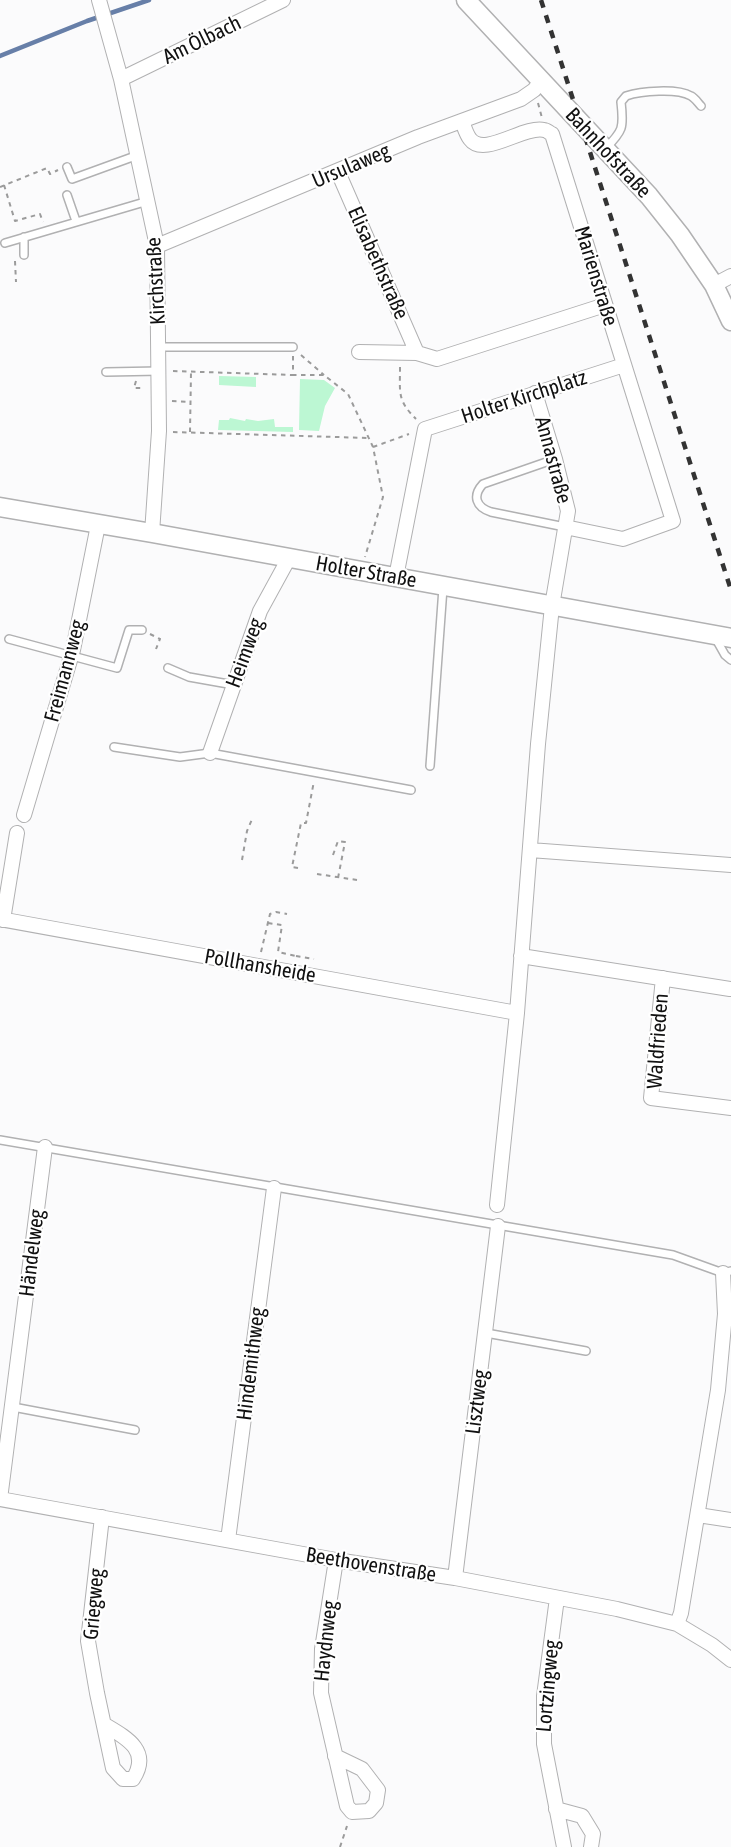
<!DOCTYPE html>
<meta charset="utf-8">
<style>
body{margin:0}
canvas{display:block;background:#fbfbfc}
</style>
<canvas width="731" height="1847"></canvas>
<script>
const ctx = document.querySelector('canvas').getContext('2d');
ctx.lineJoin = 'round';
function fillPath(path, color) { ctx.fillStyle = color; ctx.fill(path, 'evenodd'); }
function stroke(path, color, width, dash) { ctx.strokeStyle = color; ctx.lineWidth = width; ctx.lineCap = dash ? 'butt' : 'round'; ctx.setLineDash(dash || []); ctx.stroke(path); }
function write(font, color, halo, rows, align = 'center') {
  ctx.font = font + ' "Asap Condensed",sans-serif'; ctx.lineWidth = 4.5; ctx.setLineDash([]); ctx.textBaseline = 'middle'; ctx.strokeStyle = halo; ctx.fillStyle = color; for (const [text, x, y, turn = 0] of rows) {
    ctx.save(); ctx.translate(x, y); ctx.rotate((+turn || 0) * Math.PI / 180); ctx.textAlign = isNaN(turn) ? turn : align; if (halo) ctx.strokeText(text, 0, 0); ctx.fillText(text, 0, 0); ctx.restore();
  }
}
fillPath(new Path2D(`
 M219,376L256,377V387L219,385Z
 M300,379L324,380L335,388L325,406L319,431L299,430Z
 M230,418L245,421L246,419L258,421L274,419L275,427H293V432L218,430L219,420H229Z`), '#bcf7d3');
stroke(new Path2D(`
 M0,56L87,21L149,0`), '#677fa8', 4.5);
const lane = new Path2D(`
 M605,149C623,131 624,128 621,102L626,96C641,91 677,88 691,96C695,98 698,103 701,106
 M67,167L72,179L138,155
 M67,195L76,221
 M5,243L148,201
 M24,255V237
 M159,347H293
 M106,372L160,371
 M555,459L483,484C472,496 476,507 491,512L565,527
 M9,639L117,668L129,630H142
 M716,639L725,655L731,660
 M168,668L189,677L234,685
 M114,747L180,757L210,753L411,790
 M430,766L443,588
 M0,1140L673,1255L723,1273L731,1271
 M486,1333L586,1351
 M13,1407L135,1430`);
const street = new Path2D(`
 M99,0L121,79L157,246L159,431L152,533
 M121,79L283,0
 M462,121C464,126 466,134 470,139C484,158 524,125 544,130C547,130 549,133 552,134L673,521L623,539L565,527
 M338,172L417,353L437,359L605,305
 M157,246L418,137L521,99L534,90L541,81
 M714,285L731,276
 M359,352L417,353
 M396,577L425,429L624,365
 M210,753L260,611L289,558
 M24,815L73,650L98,525
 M530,850L731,865
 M0,919L517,1013L538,744L552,606L568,511L555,459L535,393
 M3,920L17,833
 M521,956L730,989
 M663,978L651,1098L731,1108
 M497,1205L517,1013
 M0,1499L336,1560L455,1578L617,1609L677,1624L712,1645L731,1660
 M0,1499L45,1147
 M698,1515L731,1520
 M102,1517L88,1641L97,1693L113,1768L123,1779H133C151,1751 127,1738 105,1725
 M228,1540L274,1188
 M455,1578L498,1226
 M557,1598L544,1696V1744L564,1847
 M677,1624L681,1613L718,1390L725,1314L723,1273
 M335,1756L362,1769L378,1790L376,1803L369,1811L352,1812L347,1806L321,1693L322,1649L336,1560
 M556,1809L582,1816L593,1834L591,1847`);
const secondary = new Path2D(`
 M466,0L649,196L680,235L714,285L731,321
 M0,507L152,533L731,638`);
stroke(lane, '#b1b1b2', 10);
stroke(street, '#b1b1b2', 16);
stroke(secondary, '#b1b1b2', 21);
stroke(new Path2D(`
 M538,103L542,118
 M4,185L15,221L40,214L43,222
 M0,187L47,168L50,174L58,170
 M15,261L16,282
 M301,355L324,375
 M293,356V375H324L348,394L373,447L383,497L365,557
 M400,367C400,393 397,400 416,419
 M173,371L293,375
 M136,381L134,388H144
 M172,401L190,402
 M173,432L368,438
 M190,432L191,372
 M373,447L409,434
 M150,634L160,639L156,649
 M333,855L338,841L345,842L338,878
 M242,860L247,831L253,817
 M298,868L292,867L301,823H306L314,781
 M317,874L357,880
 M268,923L282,925L278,952L296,956V959
 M261,952L270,914L276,912L287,914
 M296,956L314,959
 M340,1847L347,1826`), '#9b9b9b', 2, [4.5, 4.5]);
stroke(lane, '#fff', 7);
stroke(street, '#fff', 14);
stroke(secondary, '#fff', 18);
stroke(new Path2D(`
 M541,0L731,590`), '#333', 4.5, [8, 8]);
write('21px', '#111', '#fff', [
 ["Am Ölbach",202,40,-26],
 ["Bahnhofstraße",608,153,47],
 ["Ursulaweg",351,166,-23],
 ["Elisabethstraße",378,263,66],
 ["Marienstraße",596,276,73],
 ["Kirchstraße",156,281,-93],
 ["Holter Kirchplatz",524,397,-18],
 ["Annastraße",553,460,75],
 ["Holter Straße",366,572,10],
 ["Heimweg",245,653,-70],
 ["Freimannweg",65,671,-75],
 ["Pollhansheide",260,966,10],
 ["Waldfrieden",658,1041,-86],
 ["Händelweg",32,1253,-83],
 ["Hindemithweg",251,1364,-83],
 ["Lisztweg",477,1402,-83],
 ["Beethovenstraße",371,1565,9],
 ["Griegweg",94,1604,-85],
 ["Haydnweg",326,1641,-84],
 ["Lortzingweg",548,1686,-85]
]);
</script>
